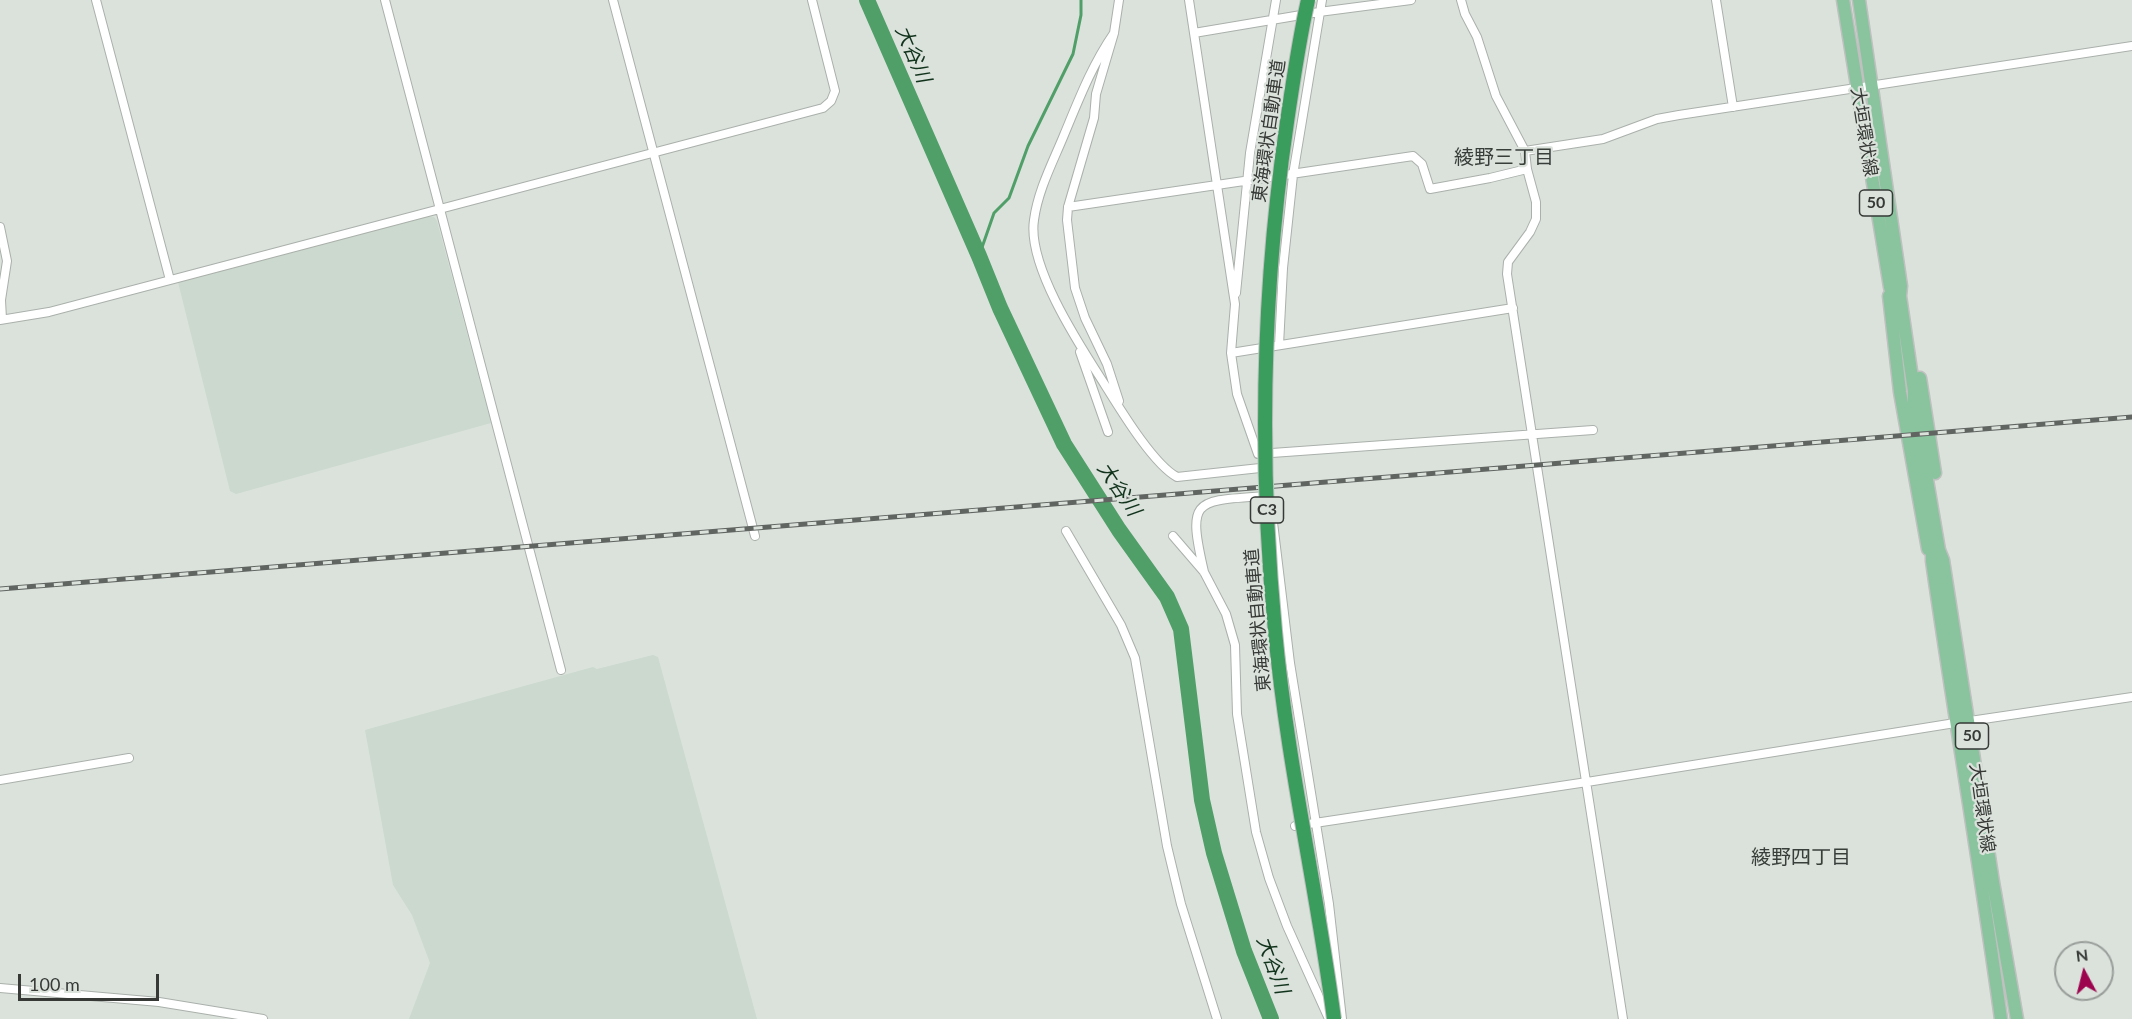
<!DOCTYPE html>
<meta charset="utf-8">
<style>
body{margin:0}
#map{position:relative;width:2132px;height:1019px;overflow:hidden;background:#dbe2dc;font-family:Lato,sans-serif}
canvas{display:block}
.north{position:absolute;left:2054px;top:941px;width:60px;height:60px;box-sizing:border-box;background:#dbe2dc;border:2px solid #999e9a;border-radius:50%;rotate:353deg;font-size:16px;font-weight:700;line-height:24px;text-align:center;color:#363936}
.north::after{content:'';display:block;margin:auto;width:21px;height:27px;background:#9d044e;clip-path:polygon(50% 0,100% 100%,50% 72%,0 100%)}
.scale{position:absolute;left:18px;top:974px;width:141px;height:27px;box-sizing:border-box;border:3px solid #363936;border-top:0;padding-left:8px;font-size:18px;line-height:21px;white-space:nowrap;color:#363936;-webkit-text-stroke:4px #dbe2dc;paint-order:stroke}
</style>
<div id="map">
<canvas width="2132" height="1019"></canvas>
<div class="north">N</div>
<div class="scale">100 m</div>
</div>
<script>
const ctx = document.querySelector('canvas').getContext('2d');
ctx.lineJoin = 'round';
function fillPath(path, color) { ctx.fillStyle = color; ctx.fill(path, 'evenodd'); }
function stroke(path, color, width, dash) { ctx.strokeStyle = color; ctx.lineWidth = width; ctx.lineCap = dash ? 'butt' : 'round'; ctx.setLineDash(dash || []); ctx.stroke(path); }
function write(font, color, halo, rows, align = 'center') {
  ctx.font = font + ' Lato,"Noto Sans JP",sans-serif'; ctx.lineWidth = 4.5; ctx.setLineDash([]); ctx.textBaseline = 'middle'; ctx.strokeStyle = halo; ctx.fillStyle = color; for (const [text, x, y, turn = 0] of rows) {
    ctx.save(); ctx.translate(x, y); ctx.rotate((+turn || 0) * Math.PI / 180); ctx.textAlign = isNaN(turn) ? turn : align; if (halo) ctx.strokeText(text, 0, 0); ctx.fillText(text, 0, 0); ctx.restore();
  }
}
fillPath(new Path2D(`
 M428,216L434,217L437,221L491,423L236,494L230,491L178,282Z
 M653,655L658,657L757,1019H409L430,963L412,915L393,885L365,730L593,667L597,669Z`), '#cbd9ce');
stroke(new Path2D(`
 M979,256L994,213L1009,198L1028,146L1073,54L1081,15V0`), '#519f68', 3);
stroke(new Path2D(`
 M867,0L979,256L1000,308L1064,444L1119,530L1167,597L1181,629L1202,800L1214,853L1244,951L1271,1019`), '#519f68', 16);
const street = new Path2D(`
 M96,0L170,280
 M385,0L561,670
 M613,0L755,536
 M1189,0L1235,304L1231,353L1237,394L1258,454L1593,430
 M1461,0L1465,14L1477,37L1496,96L1525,151L1527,169L1536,202V219L1530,232L1508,262L1507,274L1623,1019
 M1716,0L1733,107
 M1114,33C1092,65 1079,99 1064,135C1053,162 1038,190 1034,220C1027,266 1080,346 1105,385C1120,409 1153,464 1177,477L1260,468
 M1194,33L1319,12L1411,0
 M1525,151L1603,139L1657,119L1679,115L2132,46
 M1068,207L1413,156L1422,164L1430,189L1490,178L1527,169
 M0,227L7,261L1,300L2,319
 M1236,293L1250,153L1276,0
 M0,320L49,312L823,108L831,101L835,91L812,0
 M1279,345L1283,268L1293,175L1322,0
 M1080,352L1108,432
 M1231,353L1513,308
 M1119,401L1107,364L1085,318L1075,288L1067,220L1068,207L1094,118L1096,94L1114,33L1119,0
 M1272,514L1290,663L1329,904L1342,1019
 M1066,531L1121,625L1135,658L1167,846L1181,904L1217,1019
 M1173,536L1204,572L1226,614L1235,645L1237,714L1256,832L1269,878L1287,926L1329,1019
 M1204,572C1187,498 1194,501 1265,496L1264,491
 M1970,721L2132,697
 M0,780L129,758
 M1295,826L1587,782L1955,723
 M0,988L159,1002L263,1019`);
const primary = new Path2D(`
 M1843,0L1890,287L1896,306
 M1859,0L1901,286L1900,296L1914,391V404L1939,550L1943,560L1993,882L2017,1019
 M1889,296L1900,392L1928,549
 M1920,378L1935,473
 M1932,540V561C1954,714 1980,866 2001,1019`);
stroke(street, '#aab0ab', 10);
stroke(primary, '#bfc0bf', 15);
stroke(street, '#fff', 8);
stroke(primary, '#89c49e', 12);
const rail = new Path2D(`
 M0,589L2132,417`);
stroke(rail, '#616562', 5);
stroke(rail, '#dbe2dc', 3, [9]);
const highwayBridge = new Path2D(`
 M1308,0C1299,40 1293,81 1287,122C1262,291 1259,462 1275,631C1287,762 1317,889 1334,1019`);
stroke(highwayBridge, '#bfc0bf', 16, []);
stroke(highwayBridge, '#3a9d5d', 14);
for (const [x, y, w] of [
 [1876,203,33],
 [1267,510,33],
 [1972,736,33]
]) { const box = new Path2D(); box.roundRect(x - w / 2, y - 13, w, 26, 4.5); ctx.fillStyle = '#dbe2dc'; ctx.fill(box); stroke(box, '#363936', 1.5); }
write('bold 16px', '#363936', null, [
 ["50",1876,203],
 ["C3",1267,510],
 ["50",1972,736]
]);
write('18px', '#363936', '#dbe2dc', [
 ["東海環状自動車道",1269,131,-82],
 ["大垣環状線",1864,132,81],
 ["東海環状自動車道",1258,620,-95],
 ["大垣環状線",1982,808,82]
]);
write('italic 20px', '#11331c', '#dbe2dc', [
 ["大谷川",913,54,67],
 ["大谷川",1119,489,56],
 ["大谷川",1273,965,70]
]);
write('20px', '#383e39', '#dbe2dc', [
 ["綾野三丁目",1504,158],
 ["綾野四丁目",1801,858]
]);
</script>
